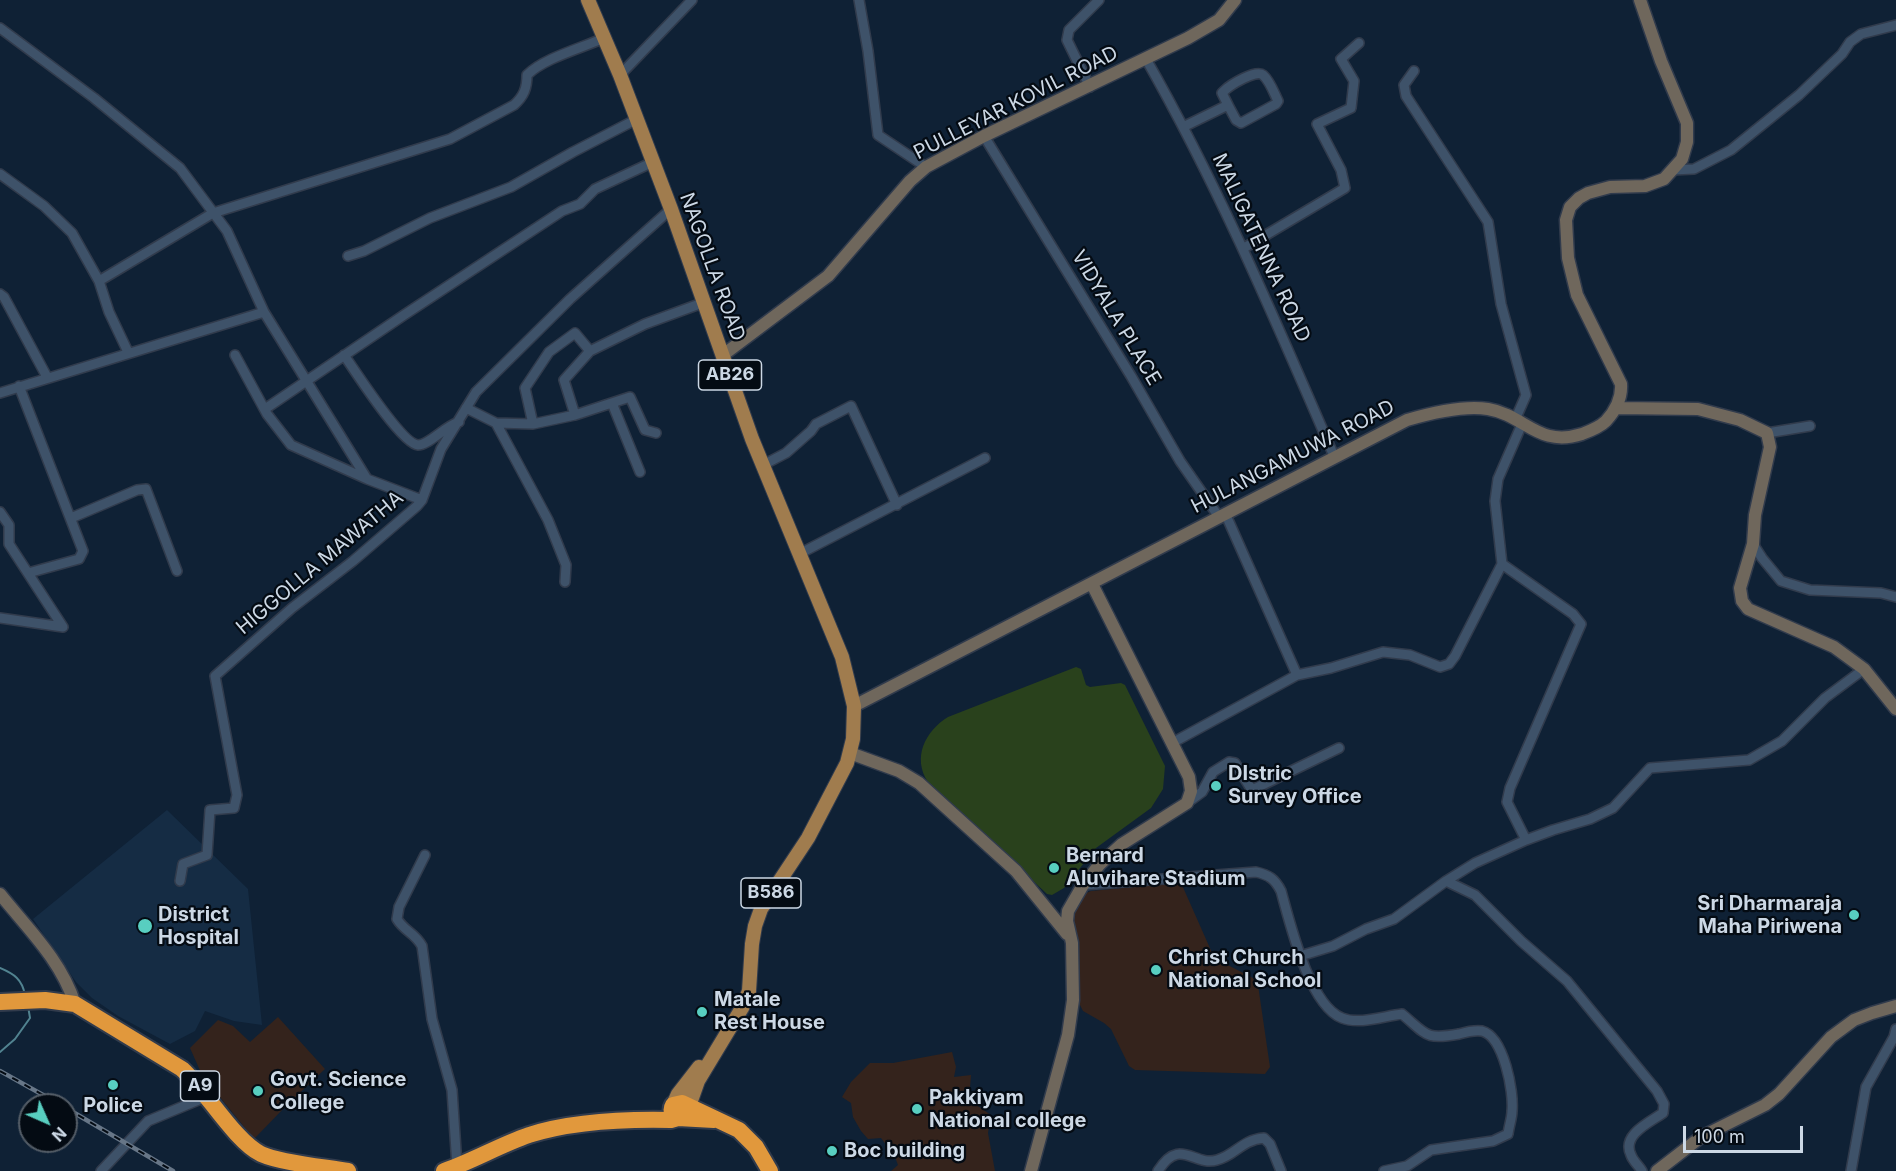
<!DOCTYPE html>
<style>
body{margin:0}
#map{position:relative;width:1896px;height:1171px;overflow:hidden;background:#0f2135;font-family:Inter,sans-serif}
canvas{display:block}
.north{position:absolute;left:18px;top:1093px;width:60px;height:60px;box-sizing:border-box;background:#040b13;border:2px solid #545d67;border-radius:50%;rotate:135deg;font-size:16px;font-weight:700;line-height:24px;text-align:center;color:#ccd8e5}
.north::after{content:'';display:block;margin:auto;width:21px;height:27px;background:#58cec0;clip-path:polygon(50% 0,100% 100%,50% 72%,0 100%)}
.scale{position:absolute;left:1683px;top:1126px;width:120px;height:27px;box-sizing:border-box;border:3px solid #ccd8e5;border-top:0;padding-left:8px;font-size:18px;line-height:21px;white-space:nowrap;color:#ccd8e5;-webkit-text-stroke:4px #040b13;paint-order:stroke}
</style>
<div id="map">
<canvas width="1896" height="1171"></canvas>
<div class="north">N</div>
<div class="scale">100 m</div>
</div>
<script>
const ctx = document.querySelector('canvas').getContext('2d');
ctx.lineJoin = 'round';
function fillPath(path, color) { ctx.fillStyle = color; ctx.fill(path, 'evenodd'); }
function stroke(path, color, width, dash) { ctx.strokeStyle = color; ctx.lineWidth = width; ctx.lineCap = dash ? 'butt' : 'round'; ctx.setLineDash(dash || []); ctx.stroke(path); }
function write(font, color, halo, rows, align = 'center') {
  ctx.font = font + ' Inter,sans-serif'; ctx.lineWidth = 4.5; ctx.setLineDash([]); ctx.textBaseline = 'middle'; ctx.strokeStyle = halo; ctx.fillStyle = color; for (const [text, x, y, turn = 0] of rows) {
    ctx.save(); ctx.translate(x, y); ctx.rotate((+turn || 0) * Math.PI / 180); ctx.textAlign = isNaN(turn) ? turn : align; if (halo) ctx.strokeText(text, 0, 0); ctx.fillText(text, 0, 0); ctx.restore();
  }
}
fillPath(new Path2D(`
 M167,810L248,889L262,1025L234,1021L205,1011L195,1031L170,1044L118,1016L92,998L76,982L33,919Z`), '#152c44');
fillPath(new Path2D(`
 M1177,883L1182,885L1213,955L1218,960L1255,979L1258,985L1270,1067L1265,1074L1135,1070L1129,1066L1111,1029L1104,1023L1083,1011L1080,1005L1071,909L1084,894L1091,891Z
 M278,1017L325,1069L285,1107L254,1139L202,1075L190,1048L218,1020L233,1026L250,1042Z
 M952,1052L956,1067L954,1077L971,1075L969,1100L991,1115L988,1133L995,1171H891L898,1165L895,1157L881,1138L868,1139L861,1131L853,1117L851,1103L842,1097L851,1082L870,1063H893Z`), '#34231c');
fillPath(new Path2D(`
 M1076,667L1081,669L1086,685L1090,687L1121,683L1125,685L1165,766L1163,789L1151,808L1096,848L1064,888L1052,895L1047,894L928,782C912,758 925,731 948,717Z`), '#29411c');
stroke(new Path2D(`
 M0,968C14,974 22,979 25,995
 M0,1052L15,1039L30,1018L28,1006`), '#518390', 2);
const street = new Path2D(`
 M859,0L868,51L878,135L926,167
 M0,28L94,98L180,168L227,231L264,312L367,479
 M1146,59C1219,187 1276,322 1334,456
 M1414,71L1404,85L1406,96L1488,222L1501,304L1526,395L1515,420
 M620,75L692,0
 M1090,87L1067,40L1069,30L1099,0
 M1185,126L1228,105L1222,93L1224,91C1230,85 1256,69 1263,75C1270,81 1274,93 1278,101L1276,104L1241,123L1236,120L1228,105
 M984,136L1131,376L1180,461L1219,517
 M1673,170L1694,169L1731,150L1799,95L1842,54L1850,42L1861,34L1896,25
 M0,174L44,206L72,233L99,281L109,312L128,352
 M1244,248L1345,188L1341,170L1317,124L1351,108L1354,81L1341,59L1359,43
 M348,256L364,251L430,218L511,187L573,152L637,119
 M99,281L213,213L450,139L514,105C524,96 527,88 527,75C544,58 582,48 604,38
 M0,294L4,297L47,377
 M235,355L267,414L291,445L367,479L422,500
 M344,355C355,371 402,444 418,445C429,445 445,426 459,422
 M19,386L83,551L79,559L28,573
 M0,393L264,312
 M612,403L640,472
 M466,408L496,423L533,424
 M265,409L404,315L562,211L580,204L595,189L653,162
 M575,415L533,424L525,388L549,352L575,333L590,351
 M496,423L548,520L566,565L565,582
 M656,433L645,430L630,397L575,415L564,380L590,351L645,324L705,302
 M1767,433L1810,426
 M763,465L786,453L811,431L816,424L851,406L897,505
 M0,512L9,525V544L63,627
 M1225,513L1297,675
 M71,518L137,490L146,489L177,571
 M1753,544L1762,558L1781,581L1810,590L1881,593L1896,597
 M799,554L985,458
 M1502,564L1573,614L1581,624L1510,788L1507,802L1526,840
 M0,618L63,627
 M1172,743L1297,675L1331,668L1383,652L1410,655L1440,667L1449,664L1455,656L1502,564L1495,501L1498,479L1522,424
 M1187,803L1202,792L1213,772L1229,762L1235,763L1250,787L1254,789L1339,748
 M425,855L399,907L397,919C405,932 414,932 422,946L432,1019L452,1090L457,1166
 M180,881L183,864L207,855L210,810L234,808L237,795L215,676L292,608L353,561L417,506L422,500L441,449L476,392L570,299L671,209
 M1446,881L1475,895L1521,941L1567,981L1657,1091L1664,1104L1663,1113C1650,1122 1621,1135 1631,1155C1633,1161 1639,1166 1642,1171
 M1083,885L1256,872C1269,875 1275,879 1281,891C1290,923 1309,1005 1342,1018C1359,1025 1384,1016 1402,1014C1427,1035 1425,1040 1459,1034C1466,1032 1475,1030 1482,1031C1504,1037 1514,1092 1512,1111C1512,1118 1509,1126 1508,1134L1493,1141L1431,1150L1407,1166L1384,1171
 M1300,956L1333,946L1366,929L1394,919L1446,881L1475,863L1526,840L1553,830L1590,819L1613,808L1650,768L1749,760L1782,741L1825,698L1864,669
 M101,1171L148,1121L208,1096
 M1158,1171C1180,1136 1194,1167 1217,1160C1236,1155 1241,1140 1264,1138L1270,1144L1281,1171
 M1851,1171L1866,1087L1894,1037L1896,1029`);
const secondary = new Path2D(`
 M723,355L828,276L910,181L926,167L984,136L1188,38L1219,20L1235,0
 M1617,408L1698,409L1740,420L1767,433L1770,447L1755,515L1753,544L1740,588L1742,601L1748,609L1834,647L1864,669L1896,709
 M854,706L1407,420C1431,413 1463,405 1488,409C1525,415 1538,448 1582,434C1590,431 1600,427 1606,421C1616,410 1622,399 1621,384L1577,295L1568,258L1566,220L1570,207L1579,198L1588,193L1610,187L1645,186L1664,179L1682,159L1687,142V123L1661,61L1640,0
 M850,753L899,771L919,783L1016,871L1067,934
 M0,894C28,929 61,960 75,1004
 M1031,1171L1068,1035L1073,1000L1072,943L1067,921L1068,911L1083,885L1100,864L1122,844L1187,803L1191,791L1189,777L1092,584
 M1657,1171L1701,1137L1765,1105L1779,1094L1831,1037L1854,1020L1872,1013L1896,1006`);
const primary = new Path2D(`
 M588,0L620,75L671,209L752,439L842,657L854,706L853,739L847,763L808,838L761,909L755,926L752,944L749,991L742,1008L698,1081L692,1098L687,1107
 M673,1105L678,1094L699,1067`);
const highway = new Path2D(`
 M0,1002L45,1000L75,1004L182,1069C207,1092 234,1140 261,1154C281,1163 325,1167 348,1171
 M687,1107C687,1113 684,1117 678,1118C672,1116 670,1110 673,1105L682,1103L739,1130L756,1147L770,1171
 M444,1171C473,1161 500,1145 529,1135C573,1121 625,1119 671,1120L678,1118L714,1120`);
stroke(street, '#313b4c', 12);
stroke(secondary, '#313b4c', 15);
stroke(primary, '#313b4c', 16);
stroke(highway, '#313b4c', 20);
stroke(street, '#3e5269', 9);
stroke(secondary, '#6f675c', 12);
stroke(primary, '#a07c4e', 14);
stroke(highway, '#e1983c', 16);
const rail = new Path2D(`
 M0,1071L61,1105
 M66,1108L173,1171`);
stroke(rail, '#677687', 4.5);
stroke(rail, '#040b13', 2, [7]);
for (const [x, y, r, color] of [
 [1216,786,6,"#58cec0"],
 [1054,868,6,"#58cec0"],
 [1854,915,6,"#58cec0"],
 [145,926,8,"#58cec0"],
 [1156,970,6,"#58cec0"],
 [702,1012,6,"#58cec0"],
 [113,1085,6,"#58cec0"],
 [258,1091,6,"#58cec0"],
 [917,1109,6,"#58cec0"],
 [832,1151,6,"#58cec0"]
]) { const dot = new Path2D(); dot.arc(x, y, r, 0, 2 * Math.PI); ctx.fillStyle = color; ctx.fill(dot); stroke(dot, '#040b13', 2); }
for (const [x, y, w] of [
 [730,375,63],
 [771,893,60],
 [200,1086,39]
]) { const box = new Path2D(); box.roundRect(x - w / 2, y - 15, w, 30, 4.5); ctx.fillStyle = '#040b13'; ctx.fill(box); stroke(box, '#ccd8e5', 1.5); }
write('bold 18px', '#ccd8e5', null, [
 ["AB26",730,375],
 ["B586",771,893],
 ["A9",200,1086]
]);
write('20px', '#ccd8e5', '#040b13', [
 ["PULLEYAR KOVIL ROAD",1016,103,-27],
 ["MALIGATENNA ROAD",1261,248,65],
 ["NAGOLLA ROAD",712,267,70],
 ["VIDYALA PLACE",1116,318,59],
 ["HULANGAMUWA ROAD",1293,457,-27],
 ["HIGGOLLA MAWATHA",320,563,-40]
]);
write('bold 20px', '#ccd8e5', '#040b13', [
 ["DIstric",1228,774],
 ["Survey Office",1228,797],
 ["Bernard",1066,856],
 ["Aluvihare Stadium",1066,879],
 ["Sri Dharmaraja",1842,904,"right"],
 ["Maha Piriwena",1842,927,"right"],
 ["District",158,915],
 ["Hospital",158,938],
 ["Christ Church",1168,958],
 ["National School",1168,981],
 ["Matale",714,1000],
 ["Rest House",714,1023],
 ["Govt. Science",270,1080],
 ["College",270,1103],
 ["Pakkiyam",929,1098],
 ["National college",929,1121],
 ["Police",113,1106,"center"],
 ["Boc building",844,1151]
], 'left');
</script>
